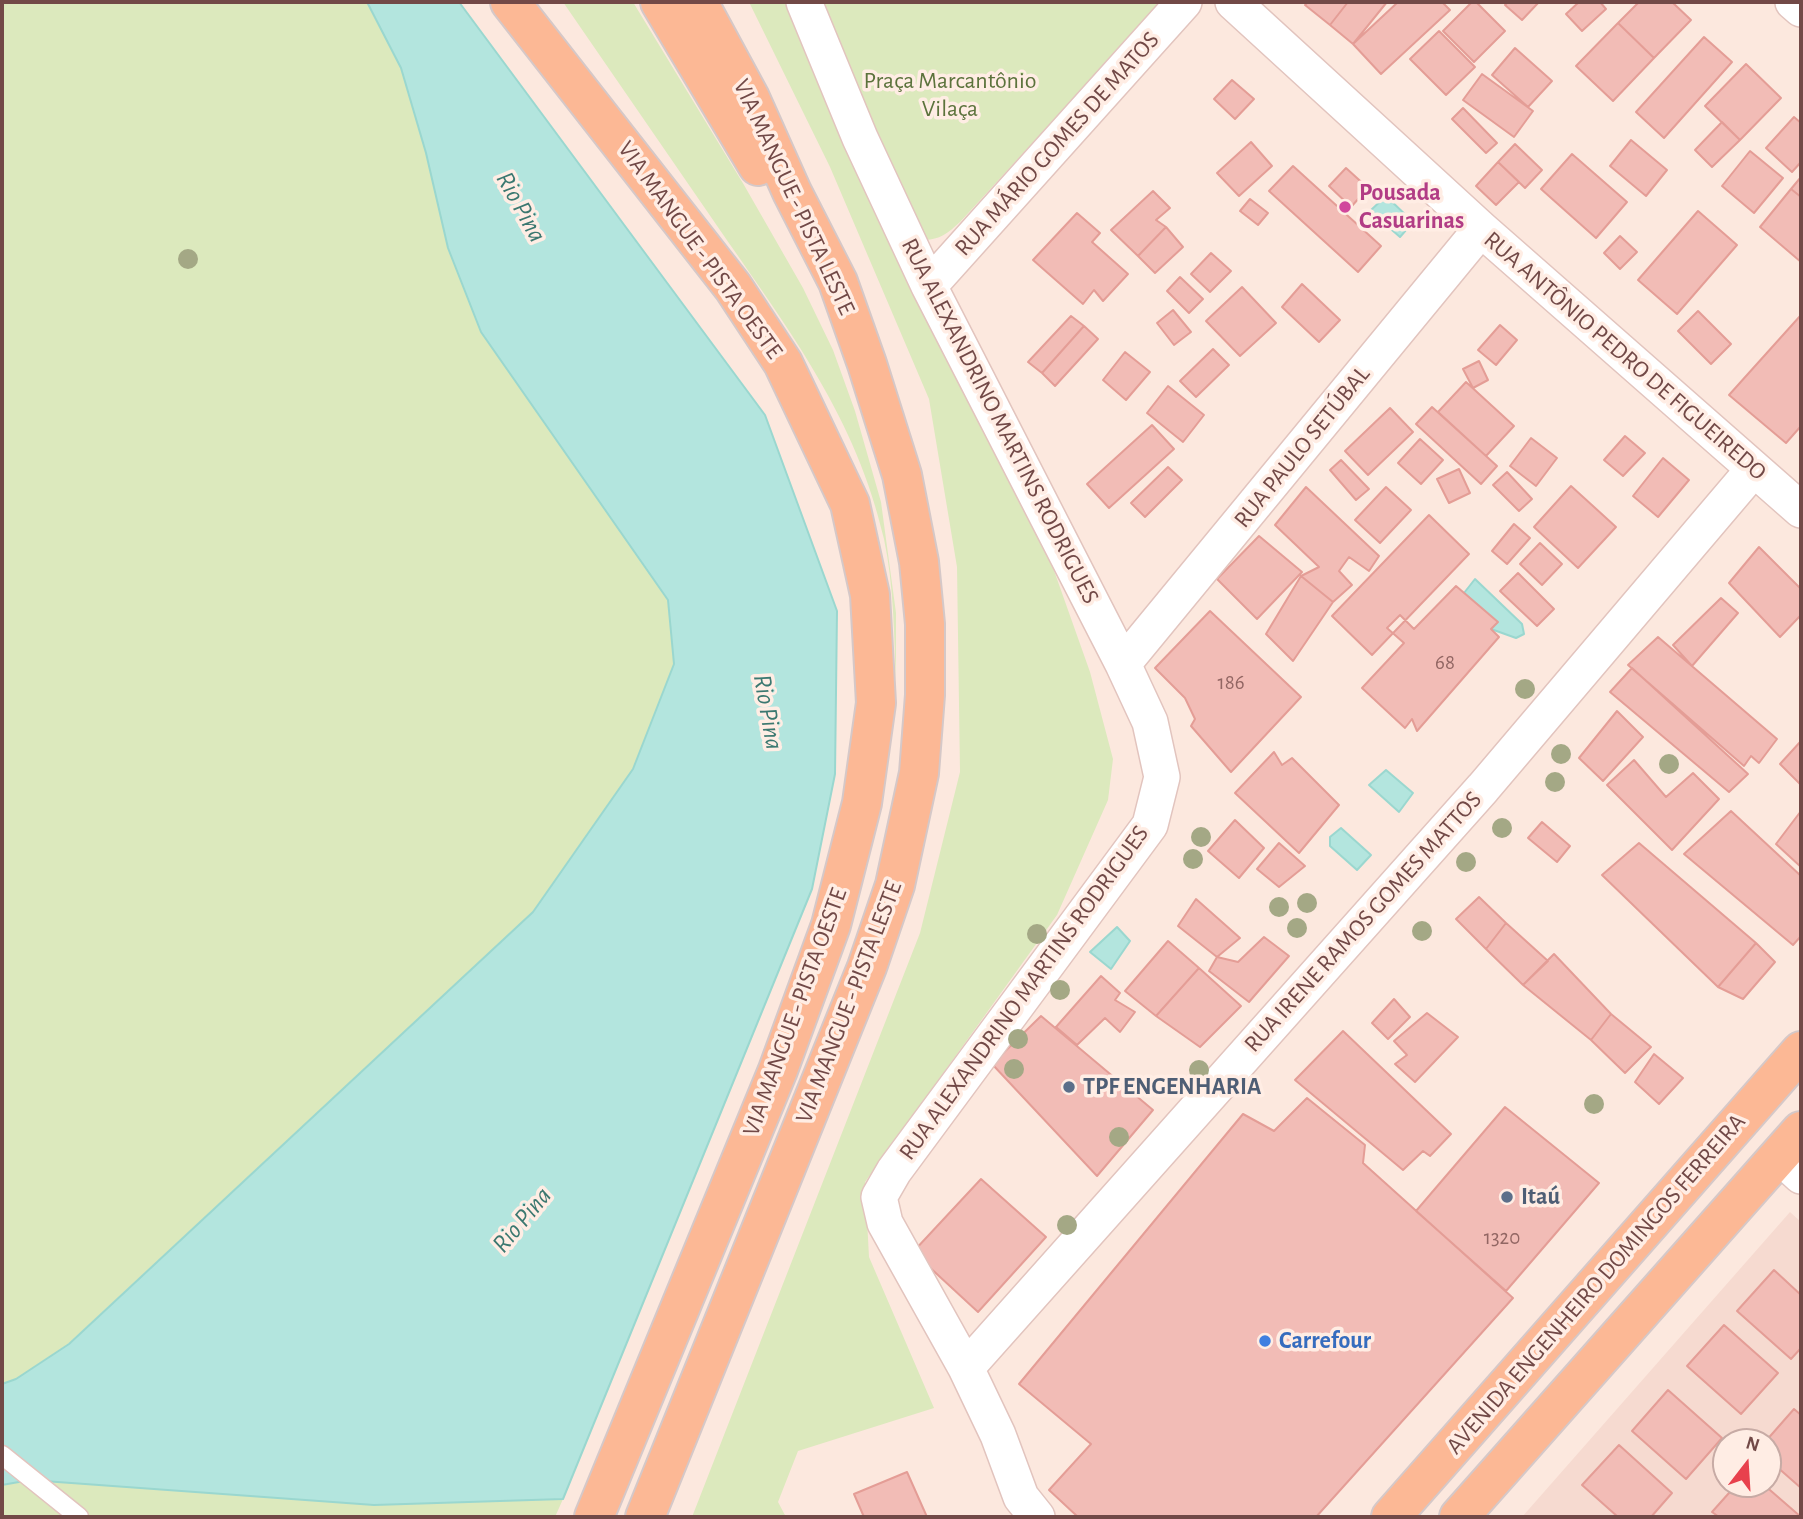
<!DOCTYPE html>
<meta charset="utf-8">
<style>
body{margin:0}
#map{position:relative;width:1803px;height:1519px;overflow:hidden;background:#fce8de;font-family:"Alegreya Sans",sans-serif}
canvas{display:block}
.frame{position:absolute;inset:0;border:4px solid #724947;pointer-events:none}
.north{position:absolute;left:1712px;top:1428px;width:70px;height:70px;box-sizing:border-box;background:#ffede4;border:2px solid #c7aba5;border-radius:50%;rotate:17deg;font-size:19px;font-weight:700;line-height:28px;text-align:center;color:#724947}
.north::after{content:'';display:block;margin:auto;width:24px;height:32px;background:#e8414d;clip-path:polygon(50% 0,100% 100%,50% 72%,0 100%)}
</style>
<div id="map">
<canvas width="1803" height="1519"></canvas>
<div class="frame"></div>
<div class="north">N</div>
</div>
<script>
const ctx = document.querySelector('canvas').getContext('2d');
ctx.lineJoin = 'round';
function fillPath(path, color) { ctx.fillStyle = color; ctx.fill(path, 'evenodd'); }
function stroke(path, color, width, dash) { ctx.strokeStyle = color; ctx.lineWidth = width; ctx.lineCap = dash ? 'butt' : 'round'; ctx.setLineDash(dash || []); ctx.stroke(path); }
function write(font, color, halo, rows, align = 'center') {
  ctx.font = font + ' "Alegreya Sans",sans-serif'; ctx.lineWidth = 7; ctx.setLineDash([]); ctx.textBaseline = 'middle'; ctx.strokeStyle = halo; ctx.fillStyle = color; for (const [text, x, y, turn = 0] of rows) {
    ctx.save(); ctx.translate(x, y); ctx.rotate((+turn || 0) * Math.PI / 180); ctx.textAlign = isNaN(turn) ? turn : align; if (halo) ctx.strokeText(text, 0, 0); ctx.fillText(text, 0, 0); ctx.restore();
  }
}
fillPath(new Path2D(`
 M1790,1212L1801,1222V1517H1522ZM1726,1442H1768V1484H1726Z`), '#f6dad0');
fillPath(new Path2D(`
 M2,2H367L401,68L426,153L448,248L639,557L668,600L674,664L633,769L533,912L68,1344L16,1379L2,1384Z
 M563,2H633L744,185L803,288L833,350L855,411L881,502L896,613V682C894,635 894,586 884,539C857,420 790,331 722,233C669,156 616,79 563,2Z
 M749,2H787L1046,548L1090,672L1113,759L1108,800L1057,915L865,1182L869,1257L934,1408L798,1451L778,1502L786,1517H692L920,933L960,772L957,567L929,399L830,167Z
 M809,2H1162L960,222C945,236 936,242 916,239Z
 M30,1480L374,1505L563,1499L555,1517H2V1485Z`), '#dce9bd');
const water = new Path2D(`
 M367,2H459L765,415L837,611L835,774L812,889L563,1499L374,1505L30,1480L2,1485V1384L16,1379L69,1344L533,912L633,769L674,664L668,600L481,332L448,248L426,153L401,68Z
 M1386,196L1413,222L1400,237L1370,211Z
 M1475,579L1522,624L1524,634L1516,638L1491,629L1497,622L1464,593Z
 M1386,770L1413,793L1399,812L1369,785Z
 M1341,828L1371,855L1357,870L1330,846V837Z
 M1117,927L1130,941L1111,969L1090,952Z`);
fillPath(water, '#b3e5de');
stroke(water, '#9ad7cf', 2);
const building = new Path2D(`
 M1308,2H1348L1330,25L1305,5Z
 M1348,2H1387L1353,44L1330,25Z
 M1398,2H1442L1450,10L1381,74L1353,44Z
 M1472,2H1476L1505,31L1474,62L1443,31Z
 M1508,2H1539L1522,20L1505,5Z
 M1579,2H1600L1606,9L1582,31L1566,14Z
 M1639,2H1672L1691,20L1654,58L1618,23Z
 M1618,23L1654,58L1613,101L1576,66Z
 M1439,31L1475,67L1446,95L1410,59Z
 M1704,37L1732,62L1664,138L1636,112Z
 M1515,48L1552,81L1528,107L1492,75Z
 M1746,64L1781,98L1740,140L1705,106Z
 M1482,74L1533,111L1514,137L1463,100Z
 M1232,80L1254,99L1235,119L1214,99Z
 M1463,108L1497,143L1486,153L1452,119Z
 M1794,117L1801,123V162L1792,172L1766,148Z
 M1722,122L1740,140L1712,167L1695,150Z
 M1631,140L1667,170L1646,196L1610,166Z
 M1251,142L1272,166L1239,196L1217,173Z
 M1515,144L1542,170L1525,188L1498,162Z
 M1750,151L1783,178L1754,213L1722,186Z
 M1572,154L1627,202L1596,238L1541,189Z
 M1498,162L1519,182L1496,205L1476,186Z
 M1293,166L1381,246L1358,272L1269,191Z
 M1346,168L1368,188L1351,207L1329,186Z
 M1801,177V197L1791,189Z
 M1791,189L1801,197V262L1760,227Z
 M1153,191L1170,208L1156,220L1166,227L1138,256L1111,230Z
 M1250,199L1268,213L1258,225L1240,211Z
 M1698,211L1737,245L1677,314L1638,280Z
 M1077,213L1100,233L1092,242L1128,274L1103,301L1094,290L1083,304L1033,260Z
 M1166,227L1183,247L1155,273L1138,256Z
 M1620,236L1637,252L1620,269L1604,253Z
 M1211,253L1231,271L1210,292L1191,274Z
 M1180,277L1203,299L1189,313L1167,291Z
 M1302,284L1340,320L1319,342L1282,307Z
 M1242,287L1276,323L1240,356L1206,321Z
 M1173,310L1191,332L1174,345L1157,323Z
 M1698,311L1731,344L1711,364L1678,331Z
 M1801,315V426L1786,443L1729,395Z
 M1071,316L1084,326L1042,373L1028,362Z
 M1500,325L1517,340L1496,365L1478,350Z
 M1084,326L1098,339L1055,386L1042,373Z
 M1213,349L1229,365L1196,397L1180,381Z
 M1125,352L1150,372L1126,400L1103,380Z
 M1479,361L1488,380L1473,388L1463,369Z
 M1466,382L1514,426L1486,456L1438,412Z
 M1168,386L1204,415L1183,442L1147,413Z
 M1432,407L1497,466L1481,484L1416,424Z
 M1390,408L1413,432L1368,475L1345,451Z
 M1152,425L1174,449L1109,508L1087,484Z
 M1625,436L1645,453L1623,476L1604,460Z
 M1531,438L1557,458L1536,486L1510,466Z
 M1420,439L1443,460L1421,484L1398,463Z
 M1663,458L1689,480L1658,517L1633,496Z
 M1341,460L1369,489L1356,500L1330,470Z
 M1168,467L1182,480L1145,517L1131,503Z
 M1459,469L1470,493L1449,503L1437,479Z
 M1507,472L1532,499L1519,511L1493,485Z
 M1571,486L1616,527L1578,568L1534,527Z
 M1306,487L1379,556L1369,571L1349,557L1339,571L1352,585L1333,602L1301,576L1319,567L1275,525Z
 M1386,487L1411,510L1380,543L1355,520Z
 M1429,515L1469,554L1372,655L1332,616Z
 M1514,524L1530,538L1507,564L1492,551Z
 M1259,536L1302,572L1257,619L1217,579Z
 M1540,543L1562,564L1542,585L1520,564Z
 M1759,547L1801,589V615L1780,637L1729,583Z
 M1518,573L1554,609L1537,626L1500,591Z
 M1301,576L1333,602L1293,661L1266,634Z
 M1456,586L1498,622L1491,629L1499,637L1417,731L1412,719L1405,728L1362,688L1404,643L1387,628L1400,615L1414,629Z
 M1721,598L1738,613L1692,666L1673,645Z
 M1210,611L1301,697L1231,772L1191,726L1195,719L1185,698L1155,668Z
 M1658,637L1777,739L1759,763L1751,756L1744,766L1628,665Z
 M1632,668L1748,774L1729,792L1610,692Z
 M1617,711L1643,737L1603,781L1579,758Z
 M1801,741V785L1780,764Z
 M1274,752L1282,765L1292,758L1339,805L1299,853L1235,793Z
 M1634,760L1666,797L1693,773L1719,799L1672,850L1607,785Z
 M1731,811L1801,876V936L1793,945L1684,854Z
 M1801,811V867L1776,844Z
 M1235,820L1264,848L1239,878L1208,851Z
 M1542,822L1570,846L1557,862L1528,838Z
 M1279,843L1305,866L1279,887L1257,869Z
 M1639,843L1756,943L1718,987L1602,875Z
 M1479,897L1506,923L1486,949L1456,919Z
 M1196,899L1240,938L1217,957L1178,926Z
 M1506,923L1548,961L1523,985L1486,949Z
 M1264,937L1289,956L1249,1002L1209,971L1217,957L1238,962Z
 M1168,941L1199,968L1156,1016L1125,991Z
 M1756,943L1775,962L1743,999L1718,987Z
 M1554,954L1611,1014L1591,1040L1523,985Z
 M1199,968L1241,1006L1200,1047L1156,1016Z
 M1101,976L1120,993L1115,1000L1135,1012L1120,1032L1105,1018L1077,1045L1056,1027Z
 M1394,999L1410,1017L1388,1039L1372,1023Z
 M1427,1013L1458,1037L1415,1082L1395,1064L1407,1055L1394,1041Z
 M1611,1014L1651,1047L1625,1073L1591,1040Z
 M1041,1016L1153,1110L1097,1176L992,1064Z
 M1343,1031L1451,1134L1430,1156L1423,1151L1403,1170L1295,1080Z
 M1654,1054L1683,1078L1659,1104L1635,1082Z
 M1307,1098L1365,1145L1363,1163L1513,1298L1316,1517H1078L1049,1490L1091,1444L1019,1384L1243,1114L1274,1131Z
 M1505,1107L1599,1183L1506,1291L1416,1211Z
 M981,1179L1046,1237L978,1312L913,1252Z
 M1774,1270L1801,1295V1348L1791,1359L1737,1311Z
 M1724,1325L1778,1373L1741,1414L1687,1366Z
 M1668,1390L1722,1438L1686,1479L1632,1431Z
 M1794,1409L1801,1415V1488L1768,1459V1442H1765Z
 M1619,1445L1672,1493L1651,1517H1618L1582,1485Z
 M907,1472L927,1517H864L854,1494Z
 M1737,1484H1763L1801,1517H1719L1712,1512Z`);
fillPath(building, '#f2bcb6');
stroke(building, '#e49d96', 2);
const service = new Path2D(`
 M2,1455L79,1517`);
const minor = new Path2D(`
 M804,2L860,138L929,286L1123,664L1150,722L1162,777L1150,825L894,1171L879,1197L885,1223L966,1368L998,1435L1021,1497L1037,1517
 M1233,2L1481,229L1801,510
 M1793,2L1801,9
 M929,286L1184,2
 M1123,664L1481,229
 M1779,1156L1801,1176
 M966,1368L1483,788L1753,470`);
const primary = new Path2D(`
 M510,2L733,287L783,363L850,504L870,595L876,703L862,803L831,925L778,1070L594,1517
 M660,2L758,166
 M645,1517L867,967L895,885L919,773L925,695V624L919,562L902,475L867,364L838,282L792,192L750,98L698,2
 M1391,1517L1801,1051
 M1459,1517L1801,1131`);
stroke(service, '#e2c4be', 21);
stroke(minor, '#e2c4be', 38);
stroke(primary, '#d5c8c8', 42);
stroke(service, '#fff', 18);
stroke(minor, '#fff', 35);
stroke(primary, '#fcb895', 38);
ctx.fillStyle = '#a4a885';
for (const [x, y] of [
 [188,259],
 [1525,689],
 [1561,754],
 [1669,764],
 [1555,782],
 [1502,828],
 [1201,837],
 [1193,859],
 [1466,862],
 [1307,903],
 [1279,907],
 [1297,928],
 [1422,931],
 [1037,934],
 [1060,990],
 [1018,1039],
 [1014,1069],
 [1199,1070],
 [1594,1104],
 [1119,1137],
 [1067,1225]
]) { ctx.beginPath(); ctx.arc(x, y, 10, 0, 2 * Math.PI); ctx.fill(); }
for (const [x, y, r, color] of [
 [1345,207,7,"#d1479c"],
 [1069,1087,7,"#5c6f8a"],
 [1507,1197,7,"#5c6f8a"],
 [1265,1341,7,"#3f7fe0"]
]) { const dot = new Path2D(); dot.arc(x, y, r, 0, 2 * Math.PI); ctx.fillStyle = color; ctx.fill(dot); stroke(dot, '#ffede4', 2.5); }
write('21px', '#926663', null, [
 ["68",1445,663],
 ["186",1231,683],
 ["1320",1502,1238]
]);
write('24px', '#5c733c', '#ffede4', [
 ["Praça Marcantônio",950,81],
 ["Vilaça",950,109]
]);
write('24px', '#724947', '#ffede4', [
 ["RUA MÁRIO GOMES DE MATOS",1057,144,-48],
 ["VIA MANGUE - PISTA LESTE",794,197,65],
 ["VIA MANGUE - PISTA OESTE",700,250,54],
 ["RUA ANTÔNIO PEDRO DE FIGUEIREDO",1625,356,41],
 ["RUA ALEXANDRINO MARTINS RODRIGUES",1000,421,63],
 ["RUA PAULO SETÚBAL",1302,447,-51],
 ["RUA IRENE RAMOS GOMES MATTOS",1363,922,-48],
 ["RUA ALEXANDRINO MARTINS RODRIGUES",1024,993,-54],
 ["VIA MANGUE - PISTA LESTE",849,1002,-69],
 ["VIA MANGUE - PISTA OESTE",795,1012,-70],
 ["AVENIDA ENGENHEIRO DOMINGOS FERREIRA",1596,1284,-49]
]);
write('bold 24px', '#b23c85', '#ffede4', [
 ["Pousada",1359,193],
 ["Casuarinas",1359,221]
], 'left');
write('bold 24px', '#4e5e75', '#ffede4', [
 ["TPF ENGENHARIA",1083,1087],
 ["Itaú",1521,1197]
], 'left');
write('bold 24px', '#366cbe', '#ffede4', [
 ["Carrefour",1279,1341]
], 'left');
write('italic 26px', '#3b7870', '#ffede4', [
 ["Rio Pina",521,207,61],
 ["Rio Pina",768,712,80],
 ["Rio Pina",522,1220,-50]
]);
</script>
